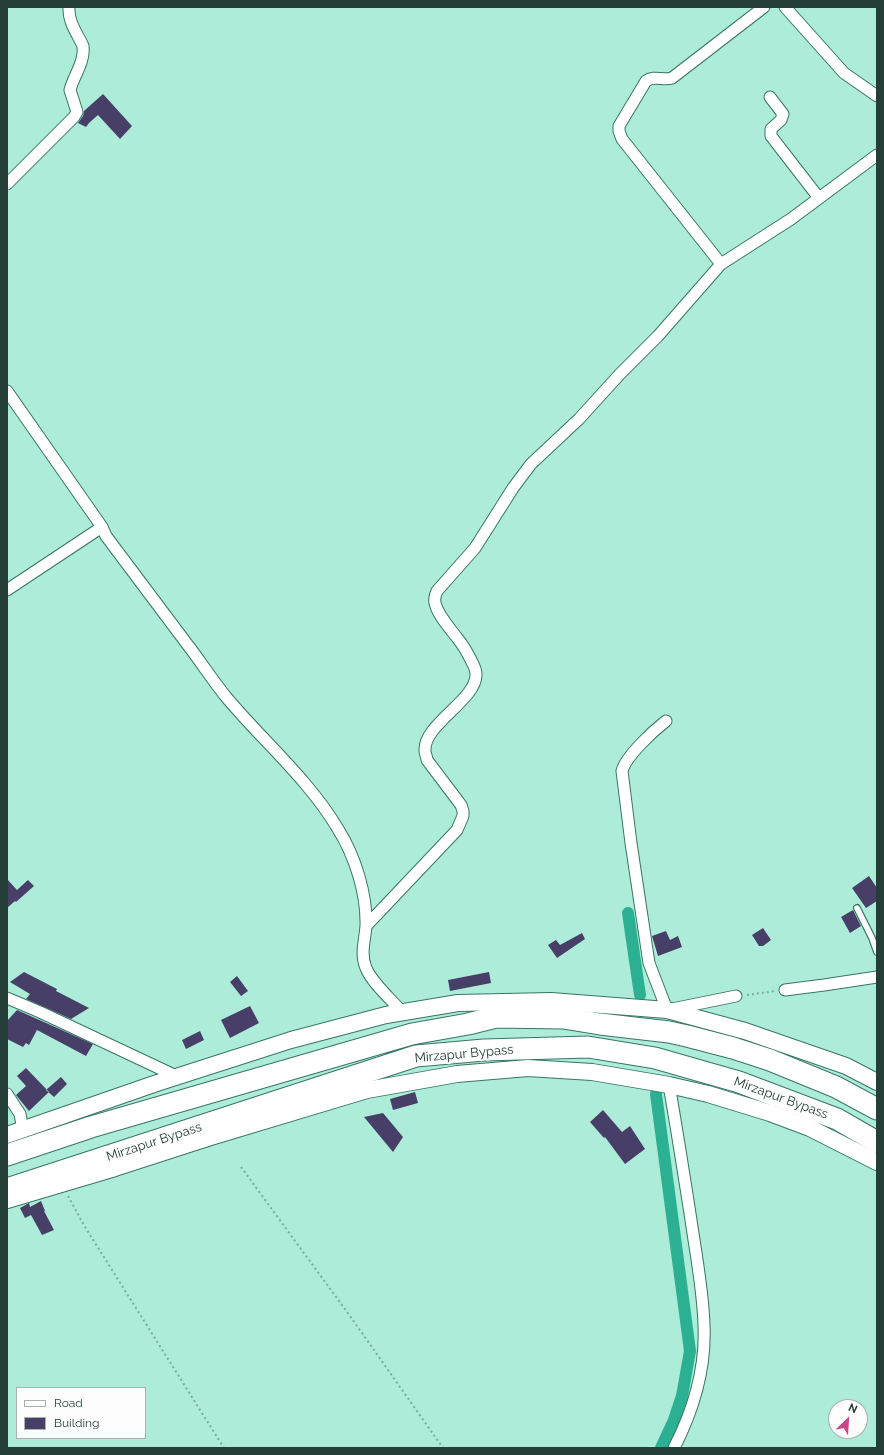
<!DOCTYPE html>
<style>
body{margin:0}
#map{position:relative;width:884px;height:1455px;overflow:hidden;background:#acecd8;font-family:Raleway,sans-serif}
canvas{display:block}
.frame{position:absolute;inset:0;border:8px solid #253f38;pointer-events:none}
.legend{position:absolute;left:16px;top:1387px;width:130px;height:52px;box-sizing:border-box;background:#fdfdfd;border:1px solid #a7b1ae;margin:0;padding:5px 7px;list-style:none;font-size:12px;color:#253f38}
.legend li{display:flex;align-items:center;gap:8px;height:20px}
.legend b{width:20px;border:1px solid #a7b1ae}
.north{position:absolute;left:828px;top:1399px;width:40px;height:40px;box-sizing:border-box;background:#fdfdfd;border:1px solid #a7b1ae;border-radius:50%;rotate:25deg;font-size:11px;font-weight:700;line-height:16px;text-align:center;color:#253f38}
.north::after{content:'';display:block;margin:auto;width:14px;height:18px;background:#cb4688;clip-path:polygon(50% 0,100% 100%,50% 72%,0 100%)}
</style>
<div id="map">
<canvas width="884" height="1455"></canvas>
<div class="frame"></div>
<ul class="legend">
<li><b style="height:5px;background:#fff"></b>Road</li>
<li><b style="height:11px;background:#483f69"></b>Building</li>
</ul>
<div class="north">N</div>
</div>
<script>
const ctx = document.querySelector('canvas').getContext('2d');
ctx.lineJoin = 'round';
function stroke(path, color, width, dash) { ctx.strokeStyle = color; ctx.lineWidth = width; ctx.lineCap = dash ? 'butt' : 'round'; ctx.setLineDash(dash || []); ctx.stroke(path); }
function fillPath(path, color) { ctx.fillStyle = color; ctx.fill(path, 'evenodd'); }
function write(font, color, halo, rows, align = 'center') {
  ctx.font = font + ' Raleway,sans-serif'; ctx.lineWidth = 4; ctx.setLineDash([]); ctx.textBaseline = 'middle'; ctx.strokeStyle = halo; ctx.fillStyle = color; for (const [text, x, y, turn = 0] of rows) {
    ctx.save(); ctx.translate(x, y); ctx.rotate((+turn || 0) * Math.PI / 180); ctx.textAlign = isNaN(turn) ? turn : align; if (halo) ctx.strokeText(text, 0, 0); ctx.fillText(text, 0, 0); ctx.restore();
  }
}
stroke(new Path2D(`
 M628,913L640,995
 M656,1094L690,1351L682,1396L674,1420L661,1448`), '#2cb092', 12);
fillPath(new Path2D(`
 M103,94L132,126L120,139L98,115L89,123L86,127L78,123L83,116L84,111Z
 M869,876L877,888V901L866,908L852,888Z
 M7,879L17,890L28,880L34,886L16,902L15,901L7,908Z
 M853,910L861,926L850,933L841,917Z
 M763,928L771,940L763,946H759L752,935Z
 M666,931L670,940L678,936L682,947L658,956L652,936Z
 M582,933L585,939L557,958L548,945L556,940L560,945Z
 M24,972L57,989L56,991L89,1008L71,1019L26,999L30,994L10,982Z
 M489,972L491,983L450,991L448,980Z
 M237,976L248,991L241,996L230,982Z
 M250,1006L259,1023L230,1038L221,1020Z
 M17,1010L93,1044L86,1056L37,1030L29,1045L26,1043L23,1047L7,1039V1021Z
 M200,1031L204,1040L186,1049L182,1040Z
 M26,1068L49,1092L29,1111L16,1095L26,1086L17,1076Z
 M61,1077L67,1084L54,1097L46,1090Z
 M415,1092L418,1103L393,1110L390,1099Z
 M603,1110L622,1132L630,1126L645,1149L625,1164L605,1137L604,1138L590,1122Z
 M383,1113L403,1137L393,1152L364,1117Z
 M41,1201L45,1211H44L54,1230L42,1235L31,1215L25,1218L20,1208L29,1203L30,1207Z`), '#483f69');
const lane = new Path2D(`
 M857,908L872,938L877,952`);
const street = new Path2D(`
 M785,7L844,73L877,96
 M770,97L783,114L781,120L771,129V136L819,198
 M7,184L74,117L77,112L70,90C74,75 85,62 83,46C77,33 68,22 69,7
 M721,264L622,139L619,131V126L646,81C654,75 663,81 672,78L764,7
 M7,391L102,527L106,536C133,572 160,608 187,644C201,662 213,681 227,698C263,741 309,780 338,829C355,856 367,894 366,926C365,940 360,954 366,968C372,983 391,999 402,1012
 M7,590L102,527
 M666,721C653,731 626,756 622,771L631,843L649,963L667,1010L736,996
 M366,926L457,830L463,816V811L461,805L427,760C427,757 425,754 425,751C423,724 477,700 476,674C476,669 473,664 471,660C467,652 463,645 458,639C450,628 438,616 435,603C434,598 435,595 437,591L475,548L513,488L531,464L579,419L619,375L658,336L721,264L791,219L877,155
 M785,990L824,985L877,977
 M7,998L40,1012L176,1076
 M669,1085C677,1130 684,1175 691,1220C696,1255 703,1290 704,1325C706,1368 693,1411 674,1448
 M7,1094L20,1114L23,1130`);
const secondary = new Path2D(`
 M7,1135L157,1083L291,1040L386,1015L458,1003L551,1001L667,1010L745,1031L846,1066L877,1082
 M7,1200L115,1168L211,1137L367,1090L457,1074L528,1068L592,1072L669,1085L708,1094L770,1113L810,1128L877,1162`);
const highway = new Path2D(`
 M7,1155L91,1127L412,1034L468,1024L496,1017L563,1018L600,1024L669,1032L687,1036L733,1048L770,1060L836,1087L877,1109
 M7,1189L416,1056L484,1050L588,1047L655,1058L739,1082L837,1119L877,1142`);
stroke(lane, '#377665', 8);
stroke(street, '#377665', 13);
stroke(secondary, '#377665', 18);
stroke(highway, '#377665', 23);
stroke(new Path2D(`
 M747,995L775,991
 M241,1167L350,1316L443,1448
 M68,1196L85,1227L224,1448`), '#7aac9d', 2, [2, 3]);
stroke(lane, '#fff', 5.5);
stroke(street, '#fff', 11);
stroke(secondary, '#fff', 16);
stroke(highway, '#fff', 21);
write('13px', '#253f38', '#fdfdfd', [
 ["Mirzapur Bypass",464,1054,-5],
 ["Mirzapur Bypass",781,1098,20],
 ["Mirzapur Bypass",154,1142,-18]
]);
</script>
